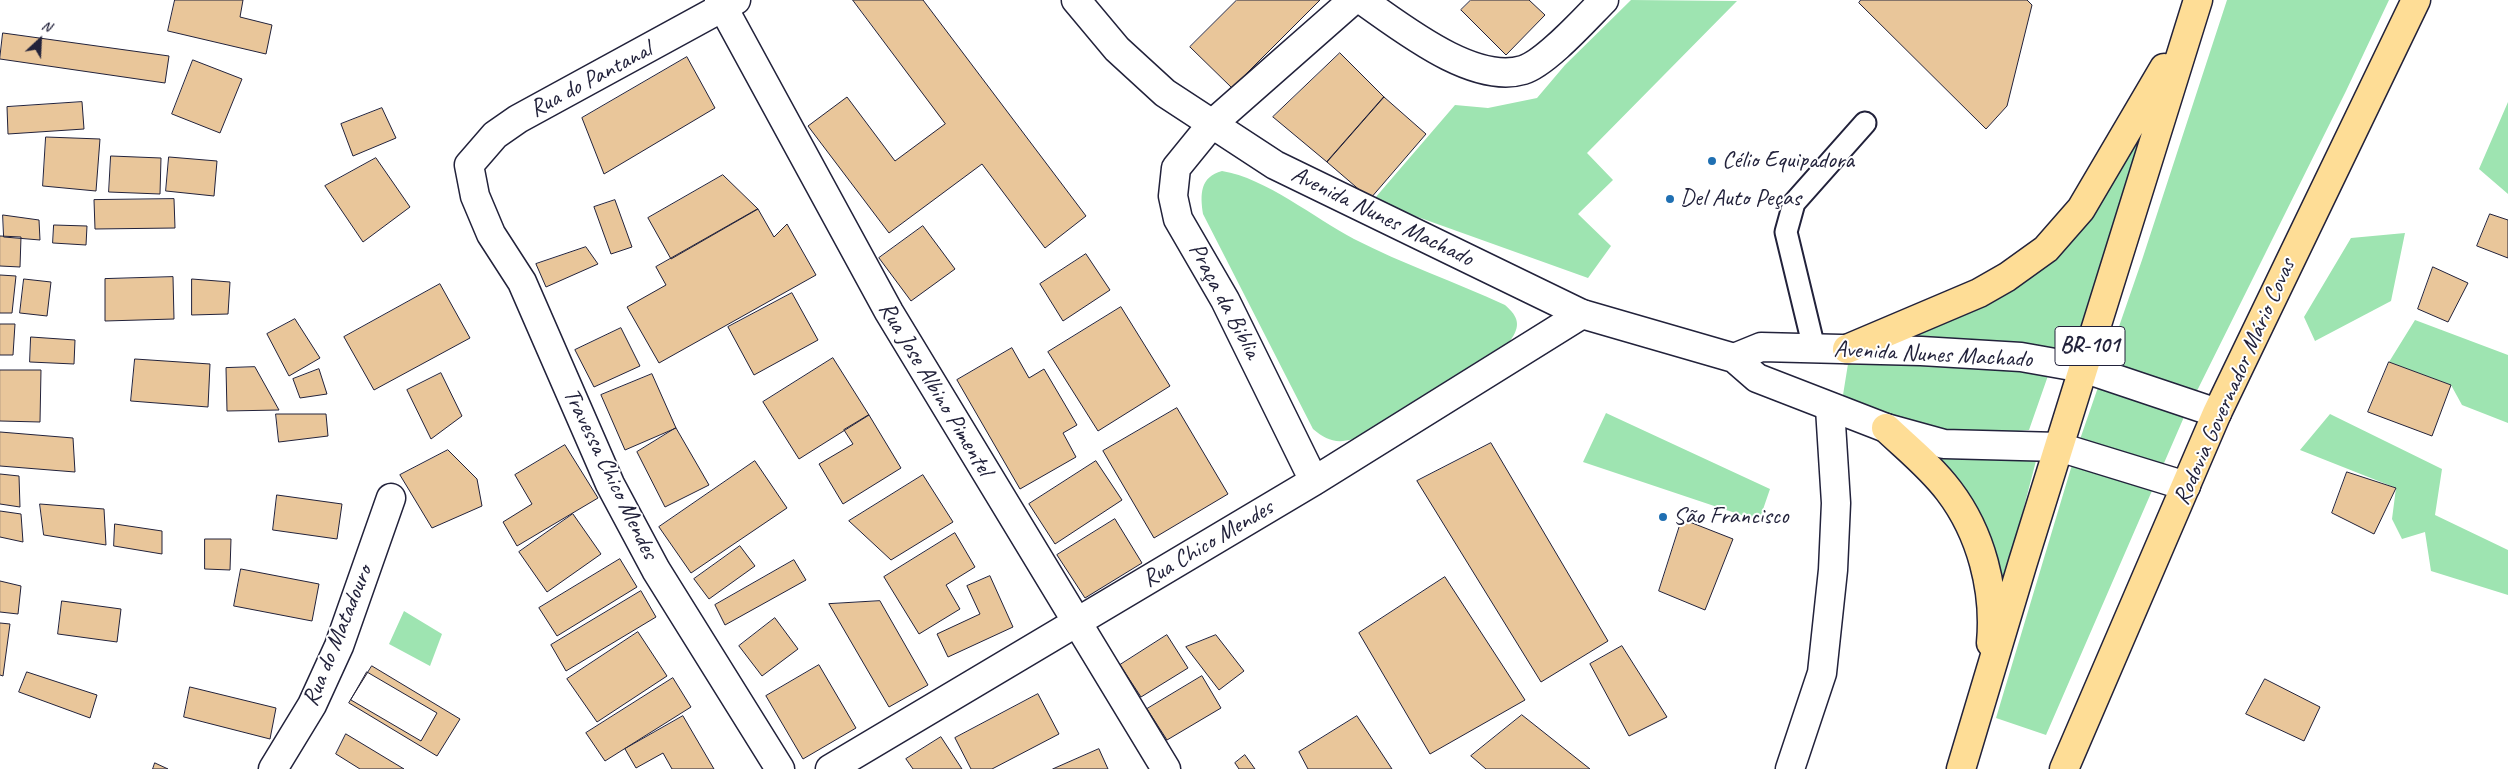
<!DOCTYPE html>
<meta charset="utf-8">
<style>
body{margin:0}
#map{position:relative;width:2508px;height:769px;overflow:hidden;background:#fff;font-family:Caveat,sans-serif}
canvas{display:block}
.north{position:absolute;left:15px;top:15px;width:50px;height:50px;-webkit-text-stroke:4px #fff;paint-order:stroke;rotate:25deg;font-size:14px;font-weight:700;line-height:20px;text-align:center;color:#22223b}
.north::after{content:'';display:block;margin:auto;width:18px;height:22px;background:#22223b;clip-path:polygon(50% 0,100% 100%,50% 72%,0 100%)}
</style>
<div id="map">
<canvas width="2508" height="769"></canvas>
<div class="north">N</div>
</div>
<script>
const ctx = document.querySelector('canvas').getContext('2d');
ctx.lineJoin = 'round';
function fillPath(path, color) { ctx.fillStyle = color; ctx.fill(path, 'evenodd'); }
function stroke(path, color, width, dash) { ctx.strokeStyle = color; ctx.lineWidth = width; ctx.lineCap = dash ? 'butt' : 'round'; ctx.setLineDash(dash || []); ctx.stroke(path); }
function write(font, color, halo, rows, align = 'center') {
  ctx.font = font + ' Caveat,sans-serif'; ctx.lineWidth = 4; ctx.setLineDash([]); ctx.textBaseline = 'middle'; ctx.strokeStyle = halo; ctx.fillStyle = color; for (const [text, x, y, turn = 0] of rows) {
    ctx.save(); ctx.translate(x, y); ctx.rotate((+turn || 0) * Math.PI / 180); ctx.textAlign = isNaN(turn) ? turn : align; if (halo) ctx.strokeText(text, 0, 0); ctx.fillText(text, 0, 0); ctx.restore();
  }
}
fillPath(new Path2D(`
 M1631,0L1737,1L1587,153L1613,180L1578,214L1611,246L1588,278L1415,216L1375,198L1455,105L1488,108L1537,98L1565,65Z
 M2227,0H2389L2346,91L2184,417L2046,735L1996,718L2077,448L2142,260Z
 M2157,94L2075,351L1896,339L2052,254Z
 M2508,102V194L2479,169Z
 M1222,171C1266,178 1314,218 1354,239C1403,264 1455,282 1505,305C1519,317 1521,326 1510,341L1353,439C1336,444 1326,440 1313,429L1203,214C1200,194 1200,177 1222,171Z
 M2405,233L2391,301L2315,341L2304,317L2351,238Z
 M2415,320L2508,355V423L2462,405L2451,385L2389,362Z
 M1919,358L2050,370L2029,430L1944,437L1894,421L1843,395L1848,364Z
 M1606,413L1770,489L1759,521L1583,462Z
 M2330,414L2442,469L2435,515L2508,550V595L2431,571L2425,532L2402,539L2392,519L2396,488L2300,450Z
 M1930,455L2037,457L2002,591L1985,523Z
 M404,611L442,634L430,666L389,644Z`), '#9ee4b1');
const building = new Path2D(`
 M175,0H243L240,17L272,25L266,54L168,31Z
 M853,0H923L1086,216L1045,248L982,164L889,233L808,126L847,97L895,161L945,124Z
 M1237,0H1320L1232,88L1190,47Z
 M1471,0H1529L1545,15L1506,55L1461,10Z
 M1861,0H2027L2032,5L2007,106L1986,129L1859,3Z
 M3,33L169,56L165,83L0,59Z
 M1340,53L1384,97L1327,162L1273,117Z
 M687,57L715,108L604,174L582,118Z
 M193,60L242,79L220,133L172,114Z
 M1384,97L1426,134L1370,199L1327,162Z
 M82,102L84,129L8,134L7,107Z
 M382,108L396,138L353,156L341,124Z
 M46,137L100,139L96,191L43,186Z
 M111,156L161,158L160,194L109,192Z
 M169,157L217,161L214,196L166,191Z
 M376,158L410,207L363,242L325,186Z
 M723,175L758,209L671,259L648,218Z
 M174,199L175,228L95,229L94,200Z
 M615,200L632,247L611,254L594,207Z
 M758,209L774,237L787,224L816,275L659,363L627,307L666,285L656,267Z
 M2490,214L2508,220V258L2477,246Z
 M3,215L39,220L40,240L4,237Z
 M54,225L87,226L86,245L53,243Z
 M923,226L955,269L911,301L879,258Z
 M0,236L21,237L20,267L0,266Z
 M586,247L598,264L546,287L536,264Z
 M1086,254L1110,290L1063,321L1040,284Z
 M2433,267L2468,283L2448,322L2418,309Z
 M0,275L16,276L12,313H0Z
 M173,277L174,319L105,321V279Z
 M24,279L51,282L47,316L20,313Z
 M192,279L230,282L228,314L192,315Z
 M440,284L470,338L374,390L344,337Z
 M792,293L818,340L754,375L728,327Z
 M1121,307L1170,386L1098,431L1048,352Z
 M295,319L320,358L289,376L267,334Z
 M0,324H15L13,355H0Z
 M621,328L640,366L594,387L575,350Z
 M31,337L75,340L74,364L30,362Z
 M1012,348L1029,378L1044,369L1077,425L1063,433L1076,457L1020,489L957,380Z
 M833,358L869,415L799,459L763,402Z
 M135,359L210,364L208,407L131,401Z
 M2389,362L2451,385L2432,436L2368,412Z
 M255,367L279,410L227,411L226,368Z
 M319,369L327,394L300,398L293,379Z
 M0,370H41L40,422L0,421Z
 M441,373L462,416L431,439L407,390Z
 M652,374L676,428L625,450L601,395Z
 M1177,408L1228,494L1154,538L1103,451Z
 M276,414H326L328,436L279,442Z
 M869,415L901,468L843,504L819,464L853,444L844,430Z
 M676,428L709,485L665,507L637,452Z
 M0,432L73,438L75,472L0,466Z
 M1491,443L1608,641L1541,682L1417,481Z
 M565,445L598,498L517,546L503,522L532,504L515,475Z
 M448,450L477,479L482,506L432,528L400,475Z
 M755,461L787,508L691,573L659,527Z
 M1096,461L1122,500L1055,544L1029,504Z
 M2347,472L2396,488L2374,534L2332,513Z
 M0,474L19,476L20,507L0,504Z
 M923,475L953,522L891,560L849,521Z
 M277,495L342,504L337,539L273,530Z
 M40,504L104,509L106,545L44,535Z
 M0,511L21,514L23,542L0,537Z
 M573,514L601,554L547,592L519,552Z
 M1115,519L1142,563L1085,598L1057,555Z
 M1682,519L1733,539L1705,610L1659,591Z
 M115,524L162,531V554L114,546Z
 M955,533L975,567L946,585L960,609L919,634L884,577Z
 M205,539H231L230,570L205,569Z
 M740,546L755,566L709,599L694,579Z
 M620,559L637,587L557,636L539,608Z
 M794,560L806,580L725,625L715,605Z
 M241,569L319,584L312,621L234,606Z
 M990,576L1013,627L948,657L937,634L980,614L967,586Z
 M1445,577L1525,700L1430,754L1359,633Z
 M0,581L21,586L18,614L0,612Z
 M641,591L656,617L566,671L551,645Z
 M62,601L121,609L117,642L58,634Z
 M880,601L928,685L889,707L829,604Z
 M775,618L798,649L762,676L739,646Z
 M0,623L10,624L3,676L0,675Z
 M638,632L667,676L597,722L567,679Z
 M1167,635L1188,668L1141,697L1120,665Z
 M1216,635L1244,671L1219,690L1186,647Z
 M1622,646L1667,717L1629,736L1590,664Z
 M819,665L856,728L803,759L766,696Z
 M372,666L460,719L437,756L349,703Z
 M27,672L97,695L90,718L19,692Z
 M367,672L437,713L421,741L351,700Z
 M1202,676L1221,708L1167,740L1147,709Z
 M673,678L691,707L605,761L586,733Z
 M2265,679L2320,707L2304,741L2246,714Z
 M190,687L276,708L270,739L184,717Z
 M1038,694L1059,734L992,769H971L955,738Z
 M1522,715L1590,769H1486L1471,756Z
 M683,716L714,769H672L663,753L636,768L625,749Z
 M1357,716L1392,769H1308L1299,752Z
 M346,734L404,769H360L336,754Z
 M941,737L962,769H913L906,759Z
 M1099,749L1108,769H1053Z
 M1245,755L1255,769H1239L1235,763Z
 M155,763L168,769H153Z`);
fillPath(building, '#e9c69a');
stroke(building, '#22223b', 1);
const lane = new Path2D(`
 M1814,348L1786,232L1794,203L1865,123`);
const street = new Path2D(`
 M719,0L889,312L1166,769
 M736,0L518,119L495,135L469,165L475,196L491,234L522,282L610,484L656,570L780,769
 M1362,0C1401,27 1473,85 1523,70C1546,63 1586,18 1604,0
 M1314,481L1225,300L1178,219L1173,196L1176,168L1211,125L1353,0
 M273,769L312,705L339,646L391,498
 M830,769L1314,481L1582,314
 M1790,769L1822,673L1833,570L1836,503L1830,408`);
const secondary = new Path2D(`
 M1076,0L1117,49L1165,93L1275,165L1582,314L1734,358L1757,378L1886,428L1944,444L2059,447L2186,486
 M1734,358L1761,347L1921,351L2021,357L2083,368L2217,413`);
const highway = new Path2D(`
 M1847,349L1979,293L2007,277L2046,249L2081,209L2164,68
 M1886,428C1907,448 1931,467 1949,491C1981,533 1996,590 1991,643
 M1961,769L2023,562L2198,0
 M2064,769L2217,413L2416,0`);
stroke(lane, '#22223b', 25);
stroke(street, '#22223b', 31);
stroke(secondary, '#22223b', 31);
stroke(highway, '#22223b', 31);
stroke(lane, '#fff', 21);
stroke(street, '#fff', 28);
stroke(secondary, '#fff', 28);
stroke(highway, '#fedd96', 28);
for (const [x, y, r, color] of [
 [1712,161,5,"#1f6fb2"],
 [1670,199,5,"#1f6fb2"],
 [1663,517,5,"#1f6fb2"]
]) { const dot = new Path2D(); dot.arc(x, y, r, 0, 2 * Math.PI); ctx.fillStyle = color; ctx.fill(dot); stroke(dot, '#fff', 2); }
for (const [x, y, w] of [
 [2090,346,70]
]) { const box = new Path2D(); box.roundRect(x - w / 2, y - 19.5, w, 39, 4); ctx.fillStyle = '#fff'; ctx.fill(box); stroke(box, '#22223b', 1); }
write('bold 22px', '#22223b', null, [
 ["BR-101",2090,346]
]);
write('24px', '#22223b', '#fff', [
 ["Rua do Pantanal",591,80,-28],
 ["Avenida Nunes Machado",1382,217,26],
 ["Praça da Biblia",1224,301,62],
 ["Avenida Nunes Machado",1933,355,3],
 ["Rodovia Governador Mário Covas",2235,382,-66],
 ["Rua Jose Albino Pimentel",935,389,59],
 ["Travessa Chico Mendes",610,474,64],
 ["Rua Chico Mendes",1208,544,-31],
 ["Rua do Matadouro",338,636,-68]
]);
write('24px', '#22223b', '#fff', [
 ["Célio Equipadora",1722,161],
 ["Del Auto Peças",1680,199],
 ["São Francisco",1673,517]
], 'left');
</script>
